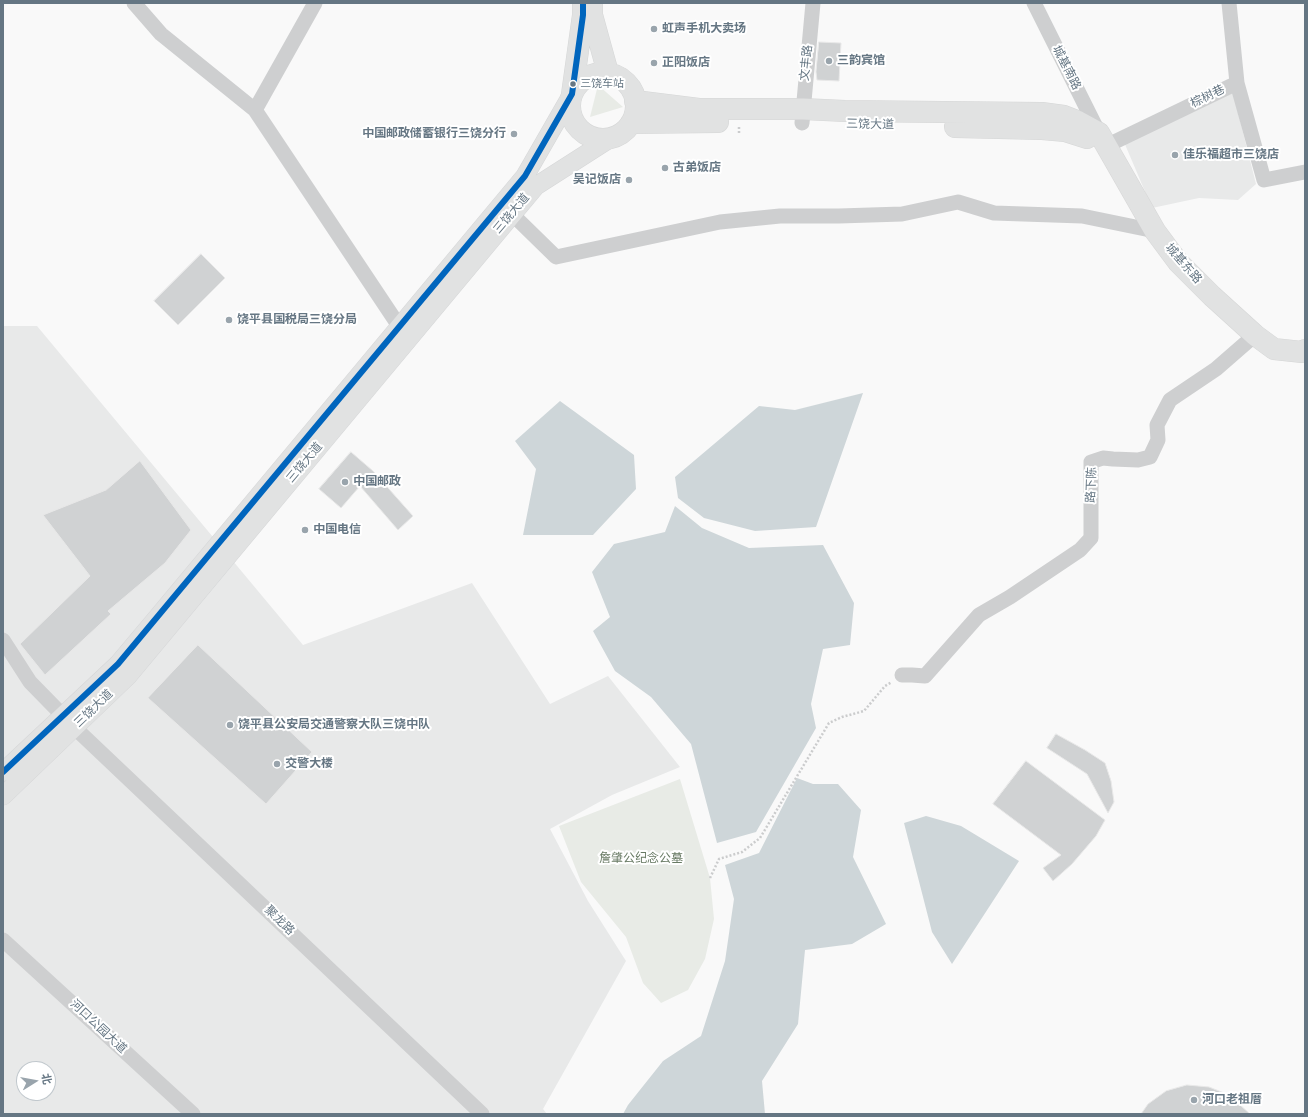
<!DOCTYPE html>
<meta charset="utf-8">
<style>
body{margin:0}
#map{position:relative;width:1308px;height:1117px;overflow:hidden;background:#f9f9f9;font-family:"Titillium Web","Noto Sans SC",sans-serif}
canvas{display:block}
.frame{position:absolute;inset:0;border:4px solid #657683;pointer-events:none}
.north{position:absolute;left:16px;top:1061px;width:40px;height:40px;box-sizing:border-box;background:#fff;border:1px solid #c1c8cd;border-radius:50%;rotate:79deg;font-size:11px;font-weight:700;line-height:16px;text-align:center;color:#657683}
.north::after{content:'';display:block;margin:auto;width:14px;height:18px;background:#99a4ac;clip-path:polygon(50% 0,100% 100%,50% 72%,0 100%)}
</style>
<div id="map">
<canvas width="1308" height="1117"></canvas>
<div class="frame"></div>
<div class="north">北</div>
</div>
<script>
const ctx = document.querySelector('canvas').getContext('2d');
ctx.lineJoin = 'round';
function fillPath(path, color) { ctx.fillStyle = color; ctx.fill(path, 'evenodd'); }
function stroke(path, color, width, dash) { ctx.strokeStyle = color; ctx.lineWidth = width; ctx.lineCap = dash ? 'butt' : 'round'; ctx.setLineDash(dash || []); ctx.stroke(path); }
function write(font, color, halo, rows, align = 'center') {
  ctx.font = font + ' "Titillium Web","Noto Sans SC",sans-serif'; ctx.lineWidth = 4; ctx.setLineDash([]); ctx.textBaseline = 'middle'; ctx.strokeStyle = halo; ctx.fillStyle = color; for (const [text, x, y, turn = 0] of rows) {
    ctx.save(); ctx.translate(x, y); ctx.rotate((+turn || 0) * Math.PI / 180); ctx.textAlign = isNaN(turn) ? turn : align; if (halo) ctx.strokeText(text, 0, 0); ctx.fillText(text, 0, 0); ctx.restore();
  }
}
fillPath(new Path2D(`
 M1233,93L1256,184L1238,200L1199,198L1152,208L1124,142Z
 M3,326H37L303,645L472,583L550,704L608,676L680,767L612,795L550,829L588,901L626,961L543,1109L547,1114H3ZM24,1069H48V1093H24Z`), '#e8e9e9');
fillPath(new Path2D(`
 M598,85L623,107L590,117Z
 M680,779L710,878L714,919L705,959L688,990L661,1003L643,983L626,937L581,882L559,826Z`), '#e8ebe6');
fillPath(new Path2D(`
 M863,393L816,527L755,531L704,518L678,498L675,477L759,406L795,410Z
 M560,401L634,455L636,489L593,535H523L536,469L515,441Z
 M675,506L702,528L749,548L823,545L854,603L850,645L823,649L811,704L816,728L756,832L717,843L691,744L651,697L615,671L593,631L610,617L592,572L614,544L665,532Z
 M797,778L813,784H838L861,810L853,857L886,924L852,944L805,950L798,1024L762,1081L765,1114H623L628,1105L663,1061L701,1036L725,961L734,899L725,865L759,853Z
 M926,816L961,826L1019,861L952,964L932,932L904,823Z`), '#ced6d9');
const building = new Path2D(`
 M819,42L841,43L839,81L817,80L816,72Z
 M201,254L225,278L178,325L154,301Z
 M351,452L373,471L413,516L398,530L360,486L341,508L319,489Z
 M140,461L191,530L165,563L108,611L111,614L45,675L20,644L90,576L43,515L106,490Z
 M198,645L312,752L266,804L148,698Z
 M1056,734L1085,750L1105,763L1111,781L1114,802L1108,813L1087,774L1047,748Z
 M1026,761L1105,820L1096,836L1072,864L1053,881L1043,868L1061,855L993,804Z
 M1187,1085L1209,1087L1229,1095L1250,1114H1141L1148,1104L1166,1091Z`);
fillPath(building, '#d0d2d3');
stroke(building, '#e8e8e8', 1);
const major = new Path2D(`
 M3,772L118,664L160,614L525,176L572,94
 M3,796L128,676L536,186L611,138`);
const highway = new Path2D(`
 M592,3V15L608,73
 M570 106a33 33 0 1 1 66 0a33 33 0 1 1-66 0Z
 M572,94L583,15V3
 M635,101L699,109H803L845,111L1042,113L1064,116L1077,121L1099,133L1155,231L1178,262L1212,296L1255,335L1274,349L1302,352L1305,350
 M631,123L718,122
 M955,127L1042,129L1065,131L1087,138`);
stroke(major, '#d5d6d7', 19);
stroke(highway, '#d5d6d6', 22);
stroke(new Path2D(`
 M739,133V125
 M710,878L719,859L742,852L760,838L829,723L842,717L864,711L885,686L892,682`), '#cbcccd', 2.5, [2, 2]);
stroke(new Path2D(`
 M134,3L161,34L255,110
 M315,3L255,110L405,335
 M1034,3L1099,133
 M1237,83L1264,180L1305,172
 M802,123L813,3
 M1106,146L1237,83L1229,3
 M512,214L556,257L720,222L780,216H839L902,214L958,202L994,213L1082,216L1155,231
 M3,640L30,682L75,728L482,1114
 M902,675H912L925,676L979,615L1010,597L1080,550L1091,538V462L1103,458L1113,459L1138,460L1150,457L1158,440L1157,425L1170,400L1216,369L1255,335
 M3,940L193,1114`), '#cecfd0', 15);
stroke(major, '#e1e2e2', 18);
stroke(highway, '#e1e2e2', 21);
stroke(new Path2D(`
 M3,772L118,664L525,176L572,94L583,15V3`), '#0065bd', 6);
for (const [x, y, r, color] of [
 [654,29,4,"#99a4ac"],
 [829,61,4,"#99a4ac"],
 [654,63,4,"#99a4ac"],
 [573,84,3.5,"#657683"],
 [514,134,4,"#99a4ac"],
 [1175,155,4,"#99a4ac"],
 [665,168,4,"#99a4ac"],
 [629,180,4,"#99a4ac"],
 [229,320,4,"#99a4ac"],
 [345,482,4,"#99a4ac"],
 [305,530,4,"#99a4ac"],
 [230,725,4,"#99a4ac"],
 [277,764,4,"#99a4ac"],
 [1194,1100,4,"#99a4ac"]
]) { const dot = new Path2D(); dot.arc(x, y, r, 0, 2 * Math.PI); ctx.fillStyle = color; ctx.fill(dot); stroke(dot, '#fff', 1.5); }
write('11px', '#657683', '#fff', [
 ["三饶车站",580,84]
], 'left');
write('bold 12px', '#657683', '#fff', [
 ["虹声手机大卖场",662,29],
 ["三韵宾馆",837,61],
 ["正阳饭店",662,63],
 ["中国邮政储蓄银行三饶分行",506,134,"right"],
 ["佳乐福超市三饶店",1183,155],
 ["古弟饭店",673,168],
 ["吴记饭店",621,180,"right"],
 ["饶平县国税局三饶分局",237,320],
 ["中国邮政",353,482],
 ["中国电信",313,530],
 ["饶平县公安局交通警察大队三饶中队",238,725],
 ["交警大楼",285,764],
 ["河口老祖厝",1202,1100]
], 'left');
write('12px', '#657683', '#fff', [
 ["文丰路",807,63,-84],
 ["城基南路",1066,68,63],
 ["棕树巷",1208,97,-26],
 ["三饶大道",870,125,1],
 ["三饶大道",512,214,-50],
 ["城基东路",1183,264,49],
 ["三饶大道",305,463,-50],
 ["路下陈",1092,485,-88],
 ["三饶大道",94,709,-44],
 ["聚龙路",279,921,44],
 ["河口公园大道",98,1027,43]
]);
write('12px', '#687a64', '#fff', [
 ["詹肇公纪念公墓",641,859]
]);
</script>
